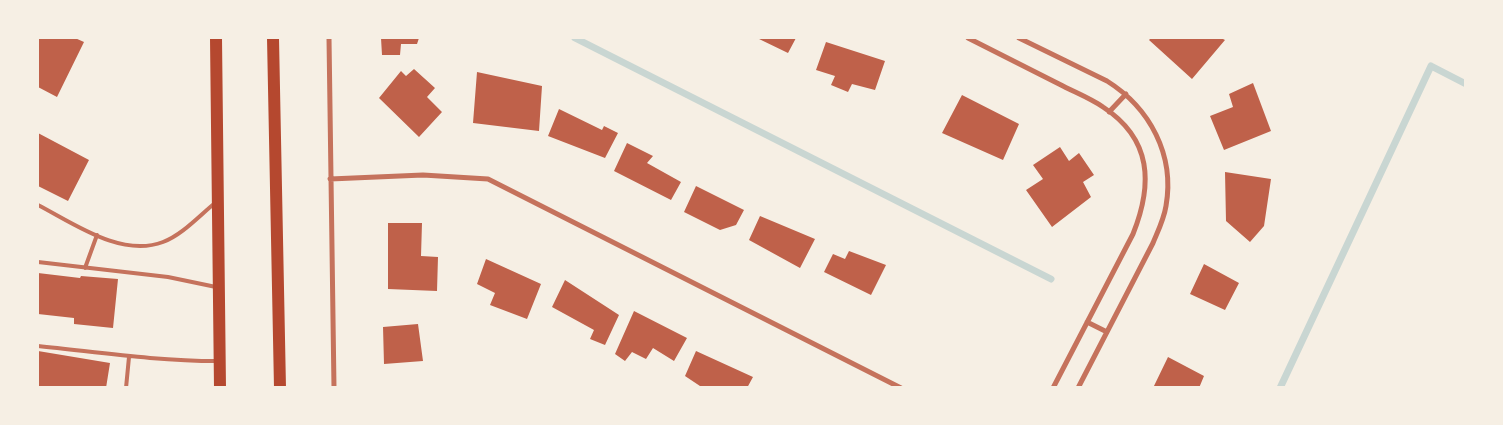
<!DOCTYPE html>
<style>
body{margin:0}
#map{position:relative;width:1503px;height:425px;overflow:hidden;background:#f6efe4;font-family:"Golos Text",sans-serif}
canvas{display:block}
.frame{position:absolute;inset:0;border:39px solid #f6efe4;pointer-events:none}
</style>
<div id="map">
<canvas width="1503" height="425"></canvas>
<div class="frame"></div>
</div>
<script>
const ctx = document.querySelector('canvas').getContext('2d');
ctx.lineJoin = 'round';
function stroke(path, color, width, dash) { ctx.strokeStyle = color; ctx.lineWidth = width; ctx.lineCap = dash ? 'butt' : 'round'; ctx.setLineDash(dash || []); ctx.stroke(path); }
function fillPath(path, color) { ctx.fillStyle = color; ctx.fill(path, 'evenodd'); }
stroke(new Path2D(`
 M575,38L1051,279
 M1280,388L1431,66L1466,84`), '#c9d6d2', 7);
fillPath(new Path2D(`
 M38,38H75L84,42L57,97L38,87Z
 M381,38H419L417,44H401L400,55H382Z
 M757,38H796L788,53Z
 M1151,38H1221L1225,40L1192,79L1149,40Z
 M826,42L885,61L875,90L852,84L848,92L831,85L835,76L816,70Z
 M414,69L435,88L427,97L442,112L419,137L379,98L401,71L406,76Z
 M477,72L542,86L539,131L473,123Z
 M1253,83L1271,131L1224,150L1210,116L1233,107L1229,94Z
 M962,95L1019,124L1003,160L942,133Z
 M559,109L602,130L604,126L618,133L605,158L548,136Z
 M38,133L89,160L68,201L38,186Z
 M627,143L653,156L647,163L681,182L671,200L614,171Z
 M1060,147L1069,161L1079,153L1094,175L1083,182L1091,197L1052,227L1026,190L1043,179L1033,165Z
 M1225,172L1271,179L1264,226L1250,242L1226,221Z
 M696,186L744,210L736,225L720,230L684,212Z
 M760,216L815,239L800,268L749,240Z
 M388,223H422L421,256L438,257L437,291L388,289Z
 M849,251L886,265L871,295L824,272L833,254L845,259Z
 M486,259L541,284L527,319L490,305L495,293L477,284Z
 M1204,264L1239,283L1225,310L1190,294Z
 M38,273L80,278L81,276L118,279L113,328L74,324V318L38,314Z
 M565,280L619,315L605,345L590,339L594,330L552,307Z
 M634,311L687,338L674,361L653,348L646,359L632,352L625,361L615,354Z
 M418,324L423,361L384,364L383,327Z
 M38,351L110,363L106,388H38Z
 M696,351L753,377L747,388H703L685,376Z
 M1168,357L1204,376L1199,388H1153Z`), '#bf614a');
stroke(new Path2D(`
 M38,205C73,223 121,258 163,242C182,235 199,216 215,203
 M38,262L168,277L216,287
 M85,268L97,235
 M38,346C98,352 156,361 217,361
 M126,388L129,357`), '#c5725c', 4);
stroke(new Path2D(`
 M329,38L334,388
 M968,38C998,53 1029,69 1059,84C1074,92 1090,98 1103,107C1152,139 1153,184 1133,234L1053,388
 M1019,38L1107,81C1150,108 1175,155 1166,206C1164,219 1158,231 1153,243L1078,388
 M1109,112L1126,94
 M330,179L423,175L488,179L901,388
 M1087,322L1107,332`), '#c5725c', 5);
stroke(new Path2D(`
 M216,38L220,388
 M273,38L280,388`), '#b5482f', 12);
</script>
